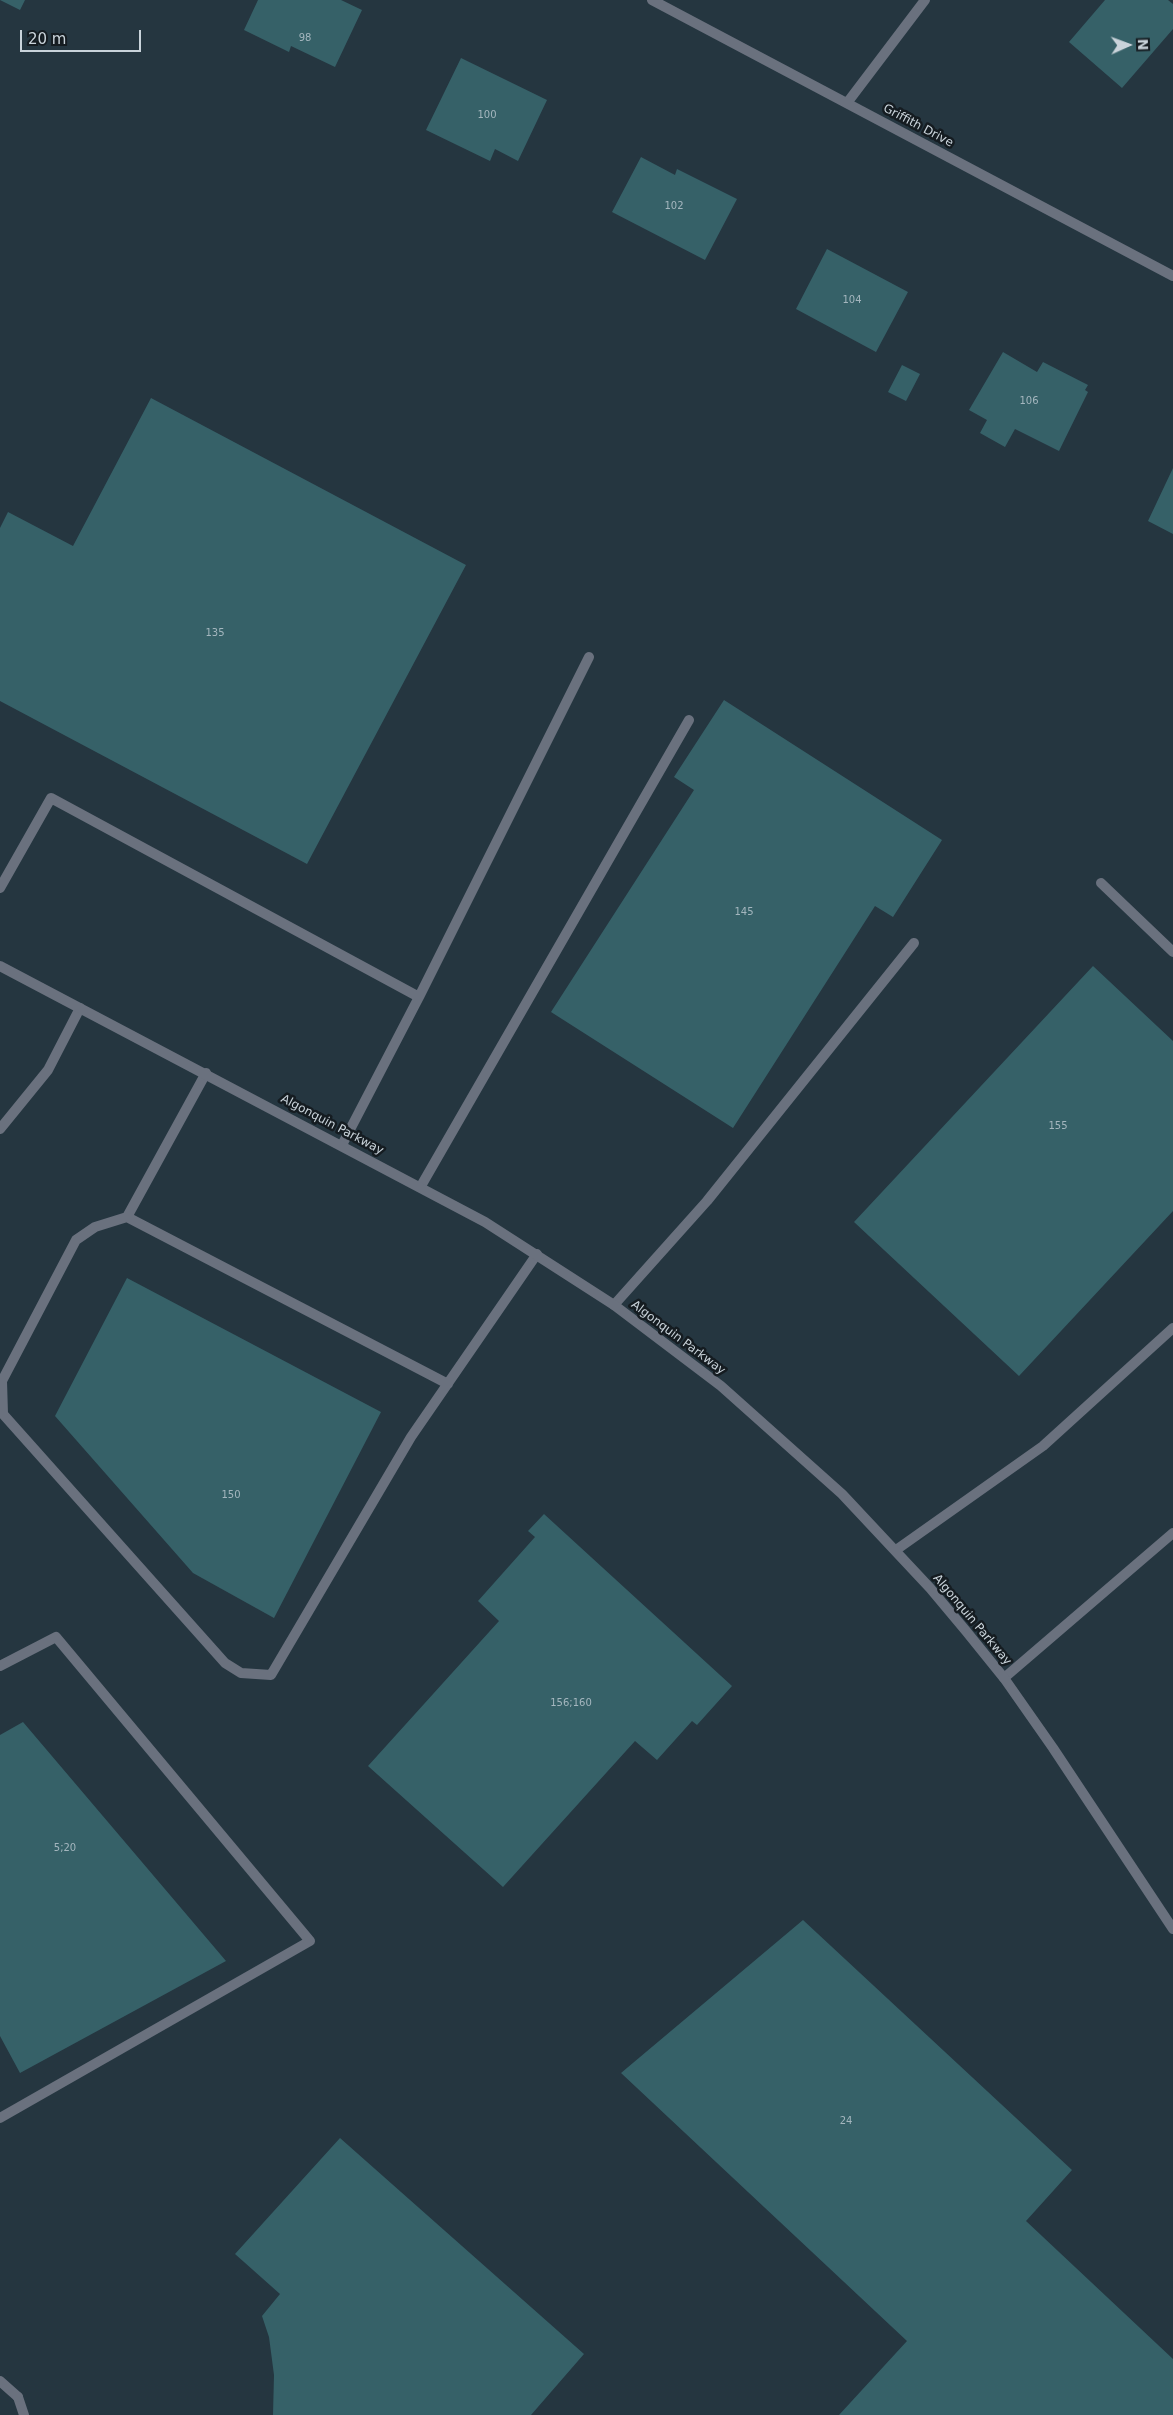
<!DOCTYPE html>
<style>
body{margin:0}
#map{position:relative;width:1173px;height:2415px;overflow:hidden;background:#253640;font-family:"DejaVu Sans",sans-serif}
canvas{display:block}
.north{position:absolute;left:1103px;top:20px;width:50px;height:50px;-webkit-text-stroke:4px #151c21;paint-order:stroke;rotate:88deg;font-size:14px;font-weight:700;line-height:20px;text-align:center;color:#c9d3da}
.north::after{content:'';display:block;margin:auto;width:18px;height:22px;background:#c9d3da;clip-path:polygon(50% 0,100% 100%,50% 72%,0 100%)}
.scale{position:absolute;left:20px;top:30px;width:121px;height:22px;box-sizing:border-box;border:2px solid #c9d3da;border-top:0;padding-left:6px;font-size:15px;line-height:18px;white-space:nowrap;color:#c9d3da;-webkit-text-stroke:4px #151c21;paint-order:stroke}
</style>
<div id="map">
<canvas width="1173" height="2415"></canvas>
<div class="north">N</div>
<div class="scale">20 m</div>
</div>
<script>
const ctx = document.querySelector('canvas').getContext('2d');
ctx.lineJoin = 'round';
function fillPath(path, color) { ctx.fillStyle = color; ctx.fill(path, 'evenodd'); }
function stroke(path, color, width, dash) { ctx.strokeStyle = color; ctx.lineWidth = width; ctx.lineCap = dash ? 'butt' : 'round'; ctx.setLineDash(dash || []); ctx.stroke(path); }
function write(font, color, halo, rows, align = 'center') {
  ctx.font = font + ' "DejaVu Sans",sans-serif'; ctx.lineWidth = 5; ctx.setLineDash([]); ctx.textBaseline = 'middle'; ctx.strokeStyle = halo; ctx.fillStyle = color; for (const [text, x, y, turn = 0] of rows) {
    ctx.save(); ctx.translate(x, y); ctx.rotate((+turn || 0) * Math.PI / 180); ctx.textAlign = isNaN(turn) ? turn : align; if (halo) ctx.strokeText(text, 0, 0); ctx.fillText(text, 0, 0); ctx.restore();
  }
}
fillPath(new Path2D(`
 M0,0H25L20,10Z
 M258,0H341L362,10L335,67L291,46L289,52L244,30Z
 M1105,0H1168L1173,4V29L1122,88L1069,42Z
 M461,58L547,100L518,161L495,149L490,161L426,130Z
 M641,157L675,175L677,169L737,199L705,260L612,212Z
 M827,249L908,292L876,352L796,309Z
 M1003,352L1037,372L1043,362L1088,385L1085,390L1088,392L1059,451L1015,429L1005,447L980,433L987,420L969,410Z
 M902,365L920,374L906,401L888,392Z
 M151,398L466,565L307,864L0,701V528L8,512L73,546Z
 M1173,468V534L1148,521Z
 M724,700L942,840L893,917L875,906L733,1128L551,1012L694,790L674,777Z
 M1093,966L1173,1041V1211L1019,1376L854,1222Z
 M127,1278L381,1412L274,1618L193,1573L55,1416Z
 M544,1514L732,1686L697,1725L692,1721L657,1760L635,1741L503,1887L368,1766L499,1621L478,1601L535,1537L528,1531Z
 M23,1722L226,1961L20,2073L0,2036V1735Z
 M803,1920L1072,2170L1026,2221L1173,2359V2415H839L907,2341L621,2073Z
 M340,2138L584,2354L531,2415H273L274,2375L269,2337L262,2316L280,2294L235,2254Z`), '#366168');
stroke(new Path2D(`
 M1101,883L1173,952
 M0,888L51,798L419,997L342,1145
 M419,997L589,657
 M206,1073L127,1217L95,1227L76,1240L2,1381L3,1414L225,1663L241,1673L271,1675L411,1437L537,1254
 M0,1129L48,1070L80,1008
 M421,1186L689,720
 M127,1217L448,1384
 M614,1305L707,1201L914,943
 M896,1550L1043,1446L1173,1328
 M0,1666L56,1637L310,1941L0,2118
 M1004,1678L1173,1533
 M18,2397L24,2415`), '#6a717e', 10);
stroke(new Path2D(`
 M652,0L1173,276
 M847,103L925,0
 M0,2381L18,2397`), '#6a717e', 10);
stroke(new Path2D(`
 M0,966L485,1222L614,1305L721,1386L842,1494L930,1588L966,1631L1004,1678L1053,1748L1173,1929`), '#6a717e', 10);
write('10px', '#a4b6be', null, [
 ["98",305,38],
 ["100",487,115],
 ["102",674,206],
 ["104",852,300],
 ["106",1029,401],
 ["135",215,633],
 ["145",744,912],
 ["155",1058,1126],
 ["150",231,1495],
 ["156;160",571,1703],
 ["5;20",65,1848],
 ["24",846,2121]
]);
write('12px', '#c9d3da', '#151c21', [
 ["Griffith Drive",918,126,28],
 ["Algonquin Parkway",332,1125,28],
 ["Algonquin Parkway",678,1338,37],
 ["Algonquin Parkway",972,1620,50]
]);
</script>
